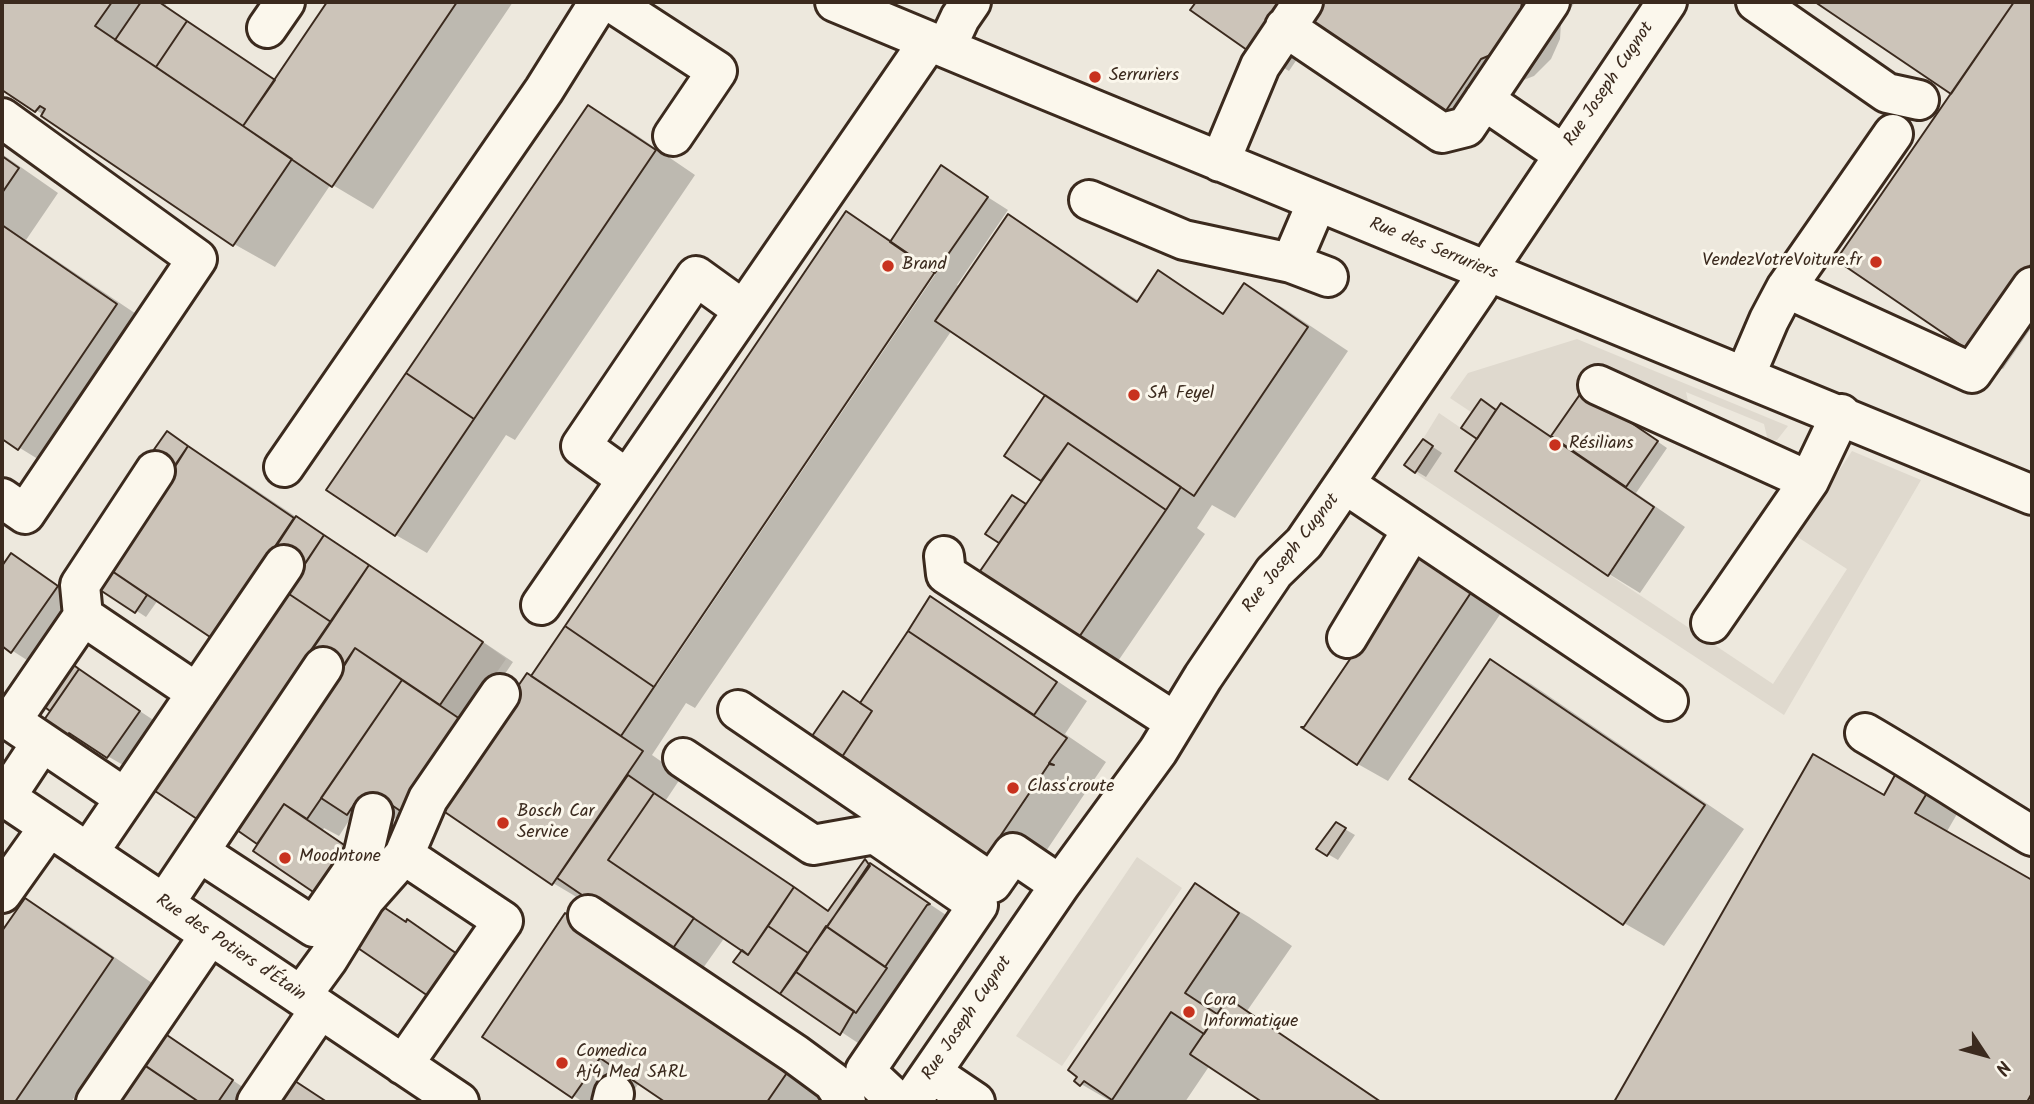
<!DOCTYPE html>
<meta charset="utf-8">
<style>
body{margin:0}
#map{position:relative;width:2034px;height:1104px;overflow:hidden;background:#fbf7ec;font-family:Kalam,sans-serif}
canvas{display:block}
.frame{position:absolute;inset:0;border:4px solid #3b2a1e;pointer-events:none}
.north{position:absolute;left:1950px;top:1020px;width:70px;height:70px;-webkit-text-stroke:5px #fbf7ec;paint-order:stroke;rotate:126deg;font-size:19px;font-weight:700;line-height:28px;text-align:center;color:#3b2a1e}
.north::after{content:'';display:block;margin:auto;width:24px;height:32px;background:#3b2a1e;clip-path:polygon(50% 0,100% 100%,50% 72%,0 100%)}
</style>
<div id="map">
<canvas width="2034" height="1104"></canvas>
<div class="frame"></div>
<div class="north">N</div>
</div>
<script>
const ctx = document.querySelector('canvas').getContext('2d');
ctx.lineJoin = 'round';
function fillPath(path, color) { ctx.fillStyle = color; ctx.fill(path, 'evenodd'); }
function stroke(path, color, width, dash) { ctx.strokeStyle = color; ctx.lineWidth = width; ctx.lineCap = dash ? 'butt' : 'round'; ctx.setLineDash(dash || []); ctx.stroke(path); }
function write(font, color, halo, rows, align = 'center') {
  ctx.font = font + ' Kalam,sans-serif'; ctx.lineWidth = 6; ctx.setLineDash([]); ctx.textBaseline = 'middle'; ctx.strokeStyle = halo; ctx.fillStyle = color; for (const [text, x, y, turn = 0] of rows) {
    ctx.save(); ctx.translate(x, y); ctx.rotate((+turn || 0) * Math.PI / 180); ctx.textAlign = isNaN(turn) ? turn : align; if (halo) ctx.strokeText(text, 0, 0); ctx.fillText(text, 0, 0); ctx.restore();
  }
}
fillPath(new Path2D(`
 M2,2H2032V1102H2Z`), '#ede8dd');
fillPath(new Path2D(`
 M1577,339L1788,426L1777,440L1768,441L1764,424L1686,392L1690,411L1583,390L1551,436L1501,403L1496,410L1480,399L1471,412L1450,398L1468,373Z
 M1439,413L1477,439L1455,472L1773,684L1847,569L1796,536L1852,451L1921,480L1784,715L1415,473L1433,446L1423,439Z
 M483,642L506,659L463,721L440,705Z
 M1137,857L1182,888L1062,1066L1016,1036Z`), '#dfd9ce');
fillPath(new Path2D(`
 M2,2H168L165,6L276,80L329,2H513L373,209L331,184L275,267L234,244L2,87Z
 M1198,2H1575L1561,23L1560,39L1551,59L1534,76L1521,81L1484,137L1444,114L1318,28L1289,71L1249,48L1192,10Z
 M1818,2H2032V327L2003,369L1972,351L1952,93Z
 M589,107L629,130L695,175L515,440L506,435L427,553L396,535Z
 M2,154L58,193L26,240L157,328L59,472L2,437Z
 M942,168L1008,210L957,285L960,287L1008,216L1048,240L1139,301L1159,273L1225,314L1244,285L1285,309L1348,351L1235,518L1212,505L1197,528L1205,534L1116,664L1076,641L1002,543L987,533L1012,497L1027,506L1044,481L1006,455L1047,395L952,330L695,708L686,703L652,755L682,776L666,800L830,912L865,861L949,917L861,1045L736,962L744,950L725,937L701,971L553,883L446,811L434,828L411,815L387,820L379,832L352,816L339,836L324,828L323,830L374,864L259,844L235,827L229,835L198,817L245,656L158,600L146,617L97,585L199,454L229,472L513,662L471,724L532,678L847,214L893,241ZM938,264L941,266L657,685H653Z
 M1594,398L1667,448L1636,493L1685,527L1640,593L1609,574L1457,471L1479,439L1481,402L1497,411L1502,405L1553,437Z
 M1424,441L1442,453L1426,477L1416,471Z
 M12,555L79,599L33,664L2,644V569Z
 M1421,557L1503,610L1388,781L1356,763Z
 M931,599L962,617L1087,701L1065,734L1106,762L1036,866L1032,884L843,693L861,703Z
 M1491,661L1531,684L1744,829L1664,946L1624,923Z
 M71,666L161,725L130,769L69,734L53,710L44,705Z
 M1814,757L1885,798L1902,767L1964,802L1946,833L2032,882V1102H1615Z
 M1336,824L1355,835L1338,860L1319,849Z
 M1195,886L1249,917L1292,946L1247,1011L1383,1102H1265L1210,1065L1185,1102H1112L1081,1084Z
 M25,900L65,923L152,983L71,1102H2V935Z
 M566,916L830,1092L823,1102H668L639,1083L626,1102H583L484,1036Z
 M182,1046L253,1094L247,1102H116L143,1062Z`), '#0003');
const building = new Path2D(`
 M2,2H112L95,26L292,159L233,246L41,116L45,109L40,106L35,112L2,90Z
 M141,2H159L187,21L156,67L115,40Z
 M327,2H457L332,187L243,126Z
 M1196,2H1280L1247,50L1190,10Z
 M1320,2H1522L1520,15L1493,54L1481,59L1443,115L1306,22Z
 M1815,2H2014L1951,94Z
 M2014,2H2032V263L1971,352L1836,260Z
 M187,21L275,80L243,126L156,67Z
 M588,105L656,150L474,419L406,373Z
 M2,156L19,168L2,193Z
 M941,165L988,197L935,273L890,242Z
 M846,211L935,272L654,687L565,626Z
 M1008,214L1137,302L1158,270L1223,314L1244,283L1308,327L1194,496L935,321Z
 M2,225L117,304L18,450L2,439Z
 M406,373L474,419L395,536L326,490Z
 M1583,390L1658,441L1626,487L1551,436Z
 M1045,395L1181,487L1166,510L1068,443L1041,481L1004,456Z
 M1481,399L1496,410L1477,439L1461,428Z
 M1501,403L1654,507L1608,576L1455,471Z
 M167,431L188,446L171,473L148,458Z
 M1423,439L1433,446L1415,473L1404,465Z
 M1068,443L1166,510L1075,643L976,577Z
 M188,446L294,518L213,639L106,567Z
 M1012,495L1026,504L999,543L985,534Z
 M296,516L324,535L303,567L275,548Z
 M324,535L369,565L331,622L286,592Z
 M11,553L58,586L11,653L2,646V566Z
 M1420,556L1472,591L1357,765L1301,727H1304Z
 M369,565L483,642L440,705L355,648L341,671L311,650Z
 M106,567L147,595L135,613L94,586Z
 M286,592L331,622L197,819L152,789Z
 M930,596L1057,682L1034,715L908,631Z
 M565,626L654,687L621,736L531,676Z
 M908,631L1067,738L1049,763L1054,765L1049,764L997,841L1002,845L992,862L840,760L872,711L860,703Z
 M355,648L402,680L307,819L284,804L257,844L234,828Z
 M1490,659L1705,805L1623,925L1409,779Z
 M71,663L79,669L50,711L42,705Z
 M79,669L140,711L107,758L69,733L68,736L44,720Z
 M527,673L643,751L552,885L436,806Z
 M402,680L463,721L402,812L381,798L355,803L347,815L321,798Z
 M843,691L872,711L840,760L810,739Z
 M1813,754L1884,795L1901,764L1933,783L1915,813L2032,880V1093L2027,1102H1614Z
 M628,775L654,793L608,860L694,918L669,954L557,878Z
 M654,793L794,887L748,955L608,860Z
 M284,804L353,851L322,898L253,851Z
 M1336,822L1346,828L1327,856L1316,849Z
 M865,859L870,866L808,953L768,926L794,887L828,911Z
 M870,863L930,904L927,905L885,967L827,927Z
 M1195,883L1239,913L1185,993L1217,1014L1204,1034L1171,1012L1112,1100L1084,1081L1080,1086L1074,1081L1077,1077L1068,1070Z
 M25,898L113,958L15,1102H2V931Z
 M382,906L406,922L407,919L460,956L431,998L355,946Z
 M565,913L791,1067L767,1102H665L600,1058L572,1098L482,1037Z
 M768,926L808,953L780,994L733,962L742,950L748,955Z
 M826,926L887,968L856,1013L796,972Z
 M796,972L854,1011L840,1035L780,994Z
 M1228,998L1229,999L1381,1102H1262L1191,1055L1190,1054Z
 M161,1031L233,1080L218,1102H199L140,1062Z
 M141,1063L199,1102H114Z
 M295,1081L327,1102H280Z`);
fillPath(building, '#ccc4b9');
stroke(building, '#3b2a1e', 2);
const minor = new Path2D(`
 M611,2L717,71L673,136
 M835,2C1233,169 1634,329 2032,495
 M1756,2L1887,93L1919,100
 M1285,27L1442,133L1466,127L1550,2
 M267,28L285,2
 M946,48L960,18L971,2
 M1484,100L1563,154
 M2,118L197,259L25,514L2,498
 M1220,162L1260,66L1303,2
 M1089,200L1184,240L1291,263L1328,277
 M1291,263L1317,202
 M1786,288L1972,373L2032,287
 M1745,376L1769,320L1786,288L1893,134
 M1598,385L1809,481
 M284,467L544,90L599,2
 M627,479L581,446L696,276L743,310
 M1345,484L1668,701
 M944,556L946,574L1175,722
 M541,605L929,41
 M83,616L80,585L155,471
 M1711,623L1809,481L1841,414
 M1347,638L1412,530
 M738,710L992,883L1013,853L1060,885
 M1865,733C1922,766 1976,802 2032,836
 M683,758L813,845L875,834L978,905L865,1071L898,1102
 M2,795L459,1102
 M5,798L42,742
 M125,798L11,721L83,616L197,693
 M199,852L314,927L363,856L373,813
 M88,853L284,565
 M404,855L428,799L500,694
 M2,893L49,827
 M164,904L323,667
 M588,915L795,1054L833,1082L846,1102
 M301,996L328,959L365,899L404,855L503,921L403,1065
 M932,1073L975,1102
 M96,1102L210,935
 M257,1102L320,1009
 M612,1102L614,1094
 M911,1102L1060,885L1158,751L1203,677L1274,572L1304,543L1478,288L1497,255L1667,2`);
stroke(minor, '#3b2a1e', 44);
stroke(minor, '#fbf7ec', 38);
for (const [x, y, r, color] of [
 [1095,77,7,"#c8321e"],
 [1876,262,7,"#c8321e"],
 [888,266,7,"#c8321e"],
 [1134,395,7,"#c8321e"],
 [1555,445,7,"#c8321e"],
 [1013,788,7,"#c8321e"],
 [503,823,7,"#c8321e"],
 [285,858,7,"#c8321e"],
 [1189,1012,7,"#c8321e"],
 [562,1063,7,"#c8321e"]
]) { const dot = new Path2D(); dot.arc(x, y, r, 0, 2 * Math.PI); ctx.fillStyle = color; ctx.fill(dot); stroke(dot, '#fbf7ec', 2.5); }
write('18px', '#3b2a1e', '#fbf7ec', [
 ["Serruriers",1109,77],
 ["VendezVotreVoiture.fr",1862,262,"right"],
 ["Brand",902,266],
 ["SA Feyel",1148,395],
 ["Résilians",1569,445],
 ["Class'croute",1027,788],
 ["Bosch Car",517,813],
 ["Service",517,834],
 ["Moodntone",299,858],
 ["Cora",1203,1002],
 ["Informatique",1203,1023],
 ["Comedica",576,1053],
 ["Aj4 Med SARL",576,1074]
], 'left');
write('18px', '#3b2a1e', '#fbf7ec', [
 ["Rue Joseph Cugnot",1610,85,-56],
 ["Rue des Serruriers",1433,250,22],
 ["Rue Joseph Cugnot",1292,554,-52],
 ["Rue des Potiers d'Étain",230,949,34],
 ["Rue Joseph Cugnot",968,1019,-56]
]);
</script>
